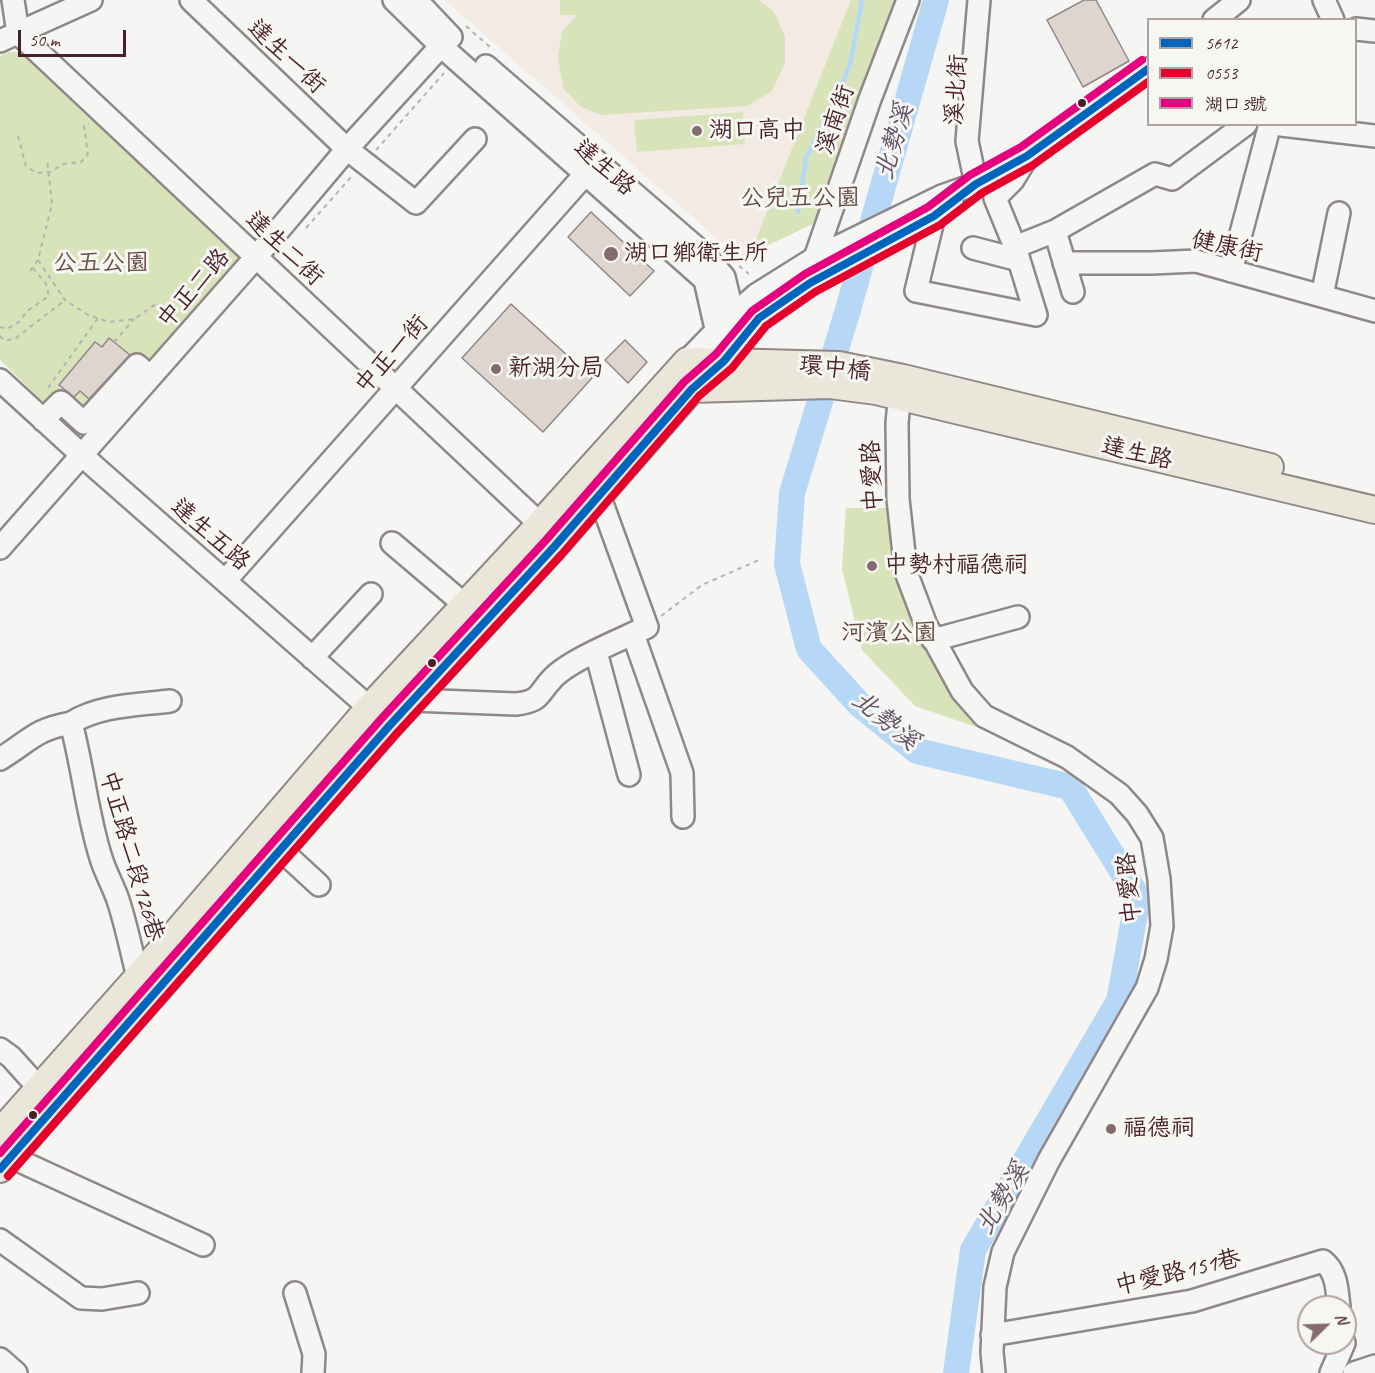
<!DOCTYPE html>
<meta charset="utf-8">
<style>
body{margin:0}
#map{position:relative;width:1375px;height:1373px;overflow:hidden;background:#f5f5f3;font-family:Caveat,"LXGW WenKai TC",sans-serif}
canvas{display:block}
.legend{position:absolute;left:1147px;top:18px;width:210px;height:108px;box-sizing:border-box;background:#f6f6f2;border:2px solid #b1a0a2;margin:0;padding:8px 10px;list-style:none;font-size:18px;color:#4a1f2b}
.legend li{display:flex;align-items:center;gap:12px;height:30px}
.legend b{width:30px;border:2px solid #b1a0a2}
.north{position:absolute;left:1297px;top:1295px;width:60px;height:60px;box-sizing:border-box;background:#f6f6f2;border:2px solid #b1a0a2;border-radius:50%;rotate:67deg;font-size:16px;font-weight:700;line-height:24px;text-align:center;color:#4a1f2b}
.north::after{content:'';display:block;margin:auto;width:21px;height:27px;background:#866a71;clip-path:polygon(50% 0,100% 100%,50% 72%,0 100%)}
.scale{position:absolute;left:18px;top:30px;width:108px;height:27px;box-sizing:border-box;border:3px solid #4a1f2b;border-top:0;padding-left:8px;font-size:18px;line-height:21px;white-space:nowrap;color:#4a1f2b;-webkit-text-stroke:4px #f6f6f2;paint-order:stroke}
</style>
<div id="map">
<canvas width="1375" height="1373"></canvas>
<ul class="legend">
<li><b style="height:8px;background:#0065bd"></b>5612</li>
<li><b style="height:8px;background:#e4002b"></b>0553</li>
<li><b style="height:8px;background:#e5007d"></b>湖口3號</li>
</ul>
<div class="north">N</div>
<div class="scale">50 m</div>
</div>
<script>
const ctx = document.querySelector('canvas').getContext('2d');
ctx.lineJoin = 'round';
function fillPath(path, color) { ctx.fillStyle = color; ctx.fill(path, 'evenodd'); }
function stroke(path, color, width, dash) { ctx.strokeStyle = color; ctx.lineWidth = width; ctx.lineCap = dash ? 'butt' : 'round'; ctx.setLineDash(dash || []); ctx.stroke(path); }
function write(font, color, halo, rows, align = 'center') {
  ctx.font = font + ' Caveat,"LXGW WenKai TC",sans-serif'; ctx.lineWidth = 6; ctx.setLineDash([]); ctx.textBaseline = 'middle'; ctx.strokeStyle = halo; ctx.fillStyle = color; for (const [text, x, y, turn = 0] of rows) {
    ctx.save(); ctx.translate(x, y); ctx.rotate((+turn || 0) * Math.PI / 180); ctx.textAlign = isNaN(turn) ? turn : align; if (halo) ctx.strokeText(text, 0, 0); ctx.fillText(text, 0, 0); ctx.restore();
  }
}
fillPath(new Path2D(`
 M445,0H851V3L746,264Z`), '#f3ebe3');
fillPath(new Path2D(`
 M560,0H759L774,12L785,36V63L772,91L747,106L601,115L581,107L563,88L558,57L562,32L577,15H560Z
 M851,0H898L819,221L750,254Z
 M8,52H26L243,259L86,433L70,429L0,360V56Z
 M743,112L745,144L637,152L634,120Z
 M846,508H892L927,644L976,727L915,706L862,650L842,569Z`), '#d8e3b9');
stroke(new Path2D(`
 M798,212L806,158L830,111L850,65L862,0`), '#b6d8f6', 4.5);
stroke(new Path2D(`
 M936,0L847,313L792,493L787,564L809,649L860,705L917,751L1070,787L1138,897L1119,1001L973,1250L956,1373`), '#b6d8f6', 26);
const building = new Path2D(`
 M1084,0H1096L1129,61L1083,87L1047,20Z
 M591,212L654,271L630,296L568,237Z
 M511,304L592,378L543,432L462,358Z
 M109,338L130,355L89,399L80,391L74,397L59,385L95,342L102,347Z
 M625,340L647,362L628,383L605,360Z`);
fillPath(building, '#ded6ce');
stroke(building, '#8f8788', 1.5);
const minor = new Path2D(`
 M13,0L18,33L540,524
 M191,0L347,149L416,203L475,139
 M394,0L441,46L705,280L727,377
 M416,0L451,37
 M1324,0L1333,20
 M1214,20L1239,0
 M1356,29L1375,31
 M0,41L91,0
 M486,66L705,255L724,277L745,364
 M1273,124L1375,136
 M1027,157L1013,180L995,198L1015,247L1055,231L1155,174L1172,179L1246,124
 M976,184L967,141L979,0
 M934,216L916,291L1036,315L1019,260
 M1055,231L1073,292
 M973,248L1019,260L1016,250
 M815,258L870,99L908,0
 M1064,263H1152L1196,261L1375,311
 M1231,271L1270,124
 M1322,296L1339,213
 M687,361L717,330L756,295L815,258L942,196L976,184L1027,156L1148,69
 M0,380L95,467L380,717
 M901,383L897,423L898,499L906,572L926,625L962,691L984,716L1067,757L1119,794L1137,814L1152,838L1159,879L1162,926L1156,959L1147,988L1049,1160L1003,1252L995,1287L992,1352L994,1373
 M692,389L724,361L759,318L810,283L934,216L952,202
 M43,420L61,402L84,423L137,365L150,377
 M392,543L465,605
 M0,548L256,257L347,149L450,36
 M225,581L596,162
 M633,634L682,773L683,817
 M933,640L1018,617
 M596,652L629,775
 M312,658L371,594
 M403,693L412,700L516,704C541,701 537,695 552,679C569,660 623,639 647,627L599,495
 M71,723C100,705 137,705 170,701
 M0,759C30,741 33,730 71,723C83,767 87,814 101,858C105,871 112,884 117,897C126,923 131,950 138,977
 M280,849L319,885
 M0,1049L11,1057L39,1088
 M0,1152L203,1245
 M0,1240L81,1298L102,1299L138,1293
 M295,1293L314,1354L313,1373
 M992,1335L1192,1301L1323,1261C1337,1272 1337,1290 1339,1307
 M0,1359L16,1373
 M1331,1373L1344,1343
 M1354,1373L1375,1366`);
const major = new Path2D(`
 M0,1132L138,977L369,708L540,524L687,361L839,365L903,378L1270,467
 M0,1169L390,725L554,547L692,389L830,385L876,391L1375,510`);
stroke(minor, '#8f8788', 26);
stroke(major, '#8f8788', 30);
stroke(new Path2D(`
 M466,26L491,48
 M18,136L26,166L36,173L50,172L63,164L81,162L88,154L84,125L89,124
 M376,150L444,73
 M306,228L352,176
 M38,260L65,300L88,315L109,322L134,319L156,304
 M739,266L749,274
 M30,271L38,260L52,204L47,159
 M0,327L7,329L19,322L27,311L49,296L46,284L33,268
 M0,336L5,341L16,338L65,300
 M114,342L134,319
 M48,388L98,318
 M661,616L702,585L759,560`), '#b6b2b2', 2, [4.5, 4.5]);
stroke(minor, '#f5f5f3', 21);
stroke(major, '#eae7da', 26);
stroke(new Path2D(`
 M0,1169L390,725L554,547L692,389L724,361L759,318L810,283L934,216L976,184L1027,156L1148,69`), '#0065bd', 8);
stroke(new Path2D(`
 M8,1176L398,732L562,554L699,396L732,368L766,326L815,292L940,225L982,193L1033,165L1148,82`), '#e4002b', 8);
stroke(new Path2D(`
 M0,1153L382,718L546,540L684,382L716,354L752,311L805,274L928,207L970,175L1021,147L1142,60`), '#e5007d', 8);
for (const [x, y, r, color] of [
 [1082,103,5,"#4a1f2b"],
 [697,131,6,"#866a71"],
 [611,254,8,"#866a71"],
 [496,369,6,"#866a71"],
 [872,566,6,"#866a71"],
 [432,663,5,"#4a1f2b"],
 [33,1115,5,"#4a1f2b"],
 [1111,1129,6,"#866a71"]
]) { const dot = new Path2D(); dot.arc(x, y, r, 0, 2 * Math.PI); ctx.fillStyle = color; ctx.fill(dot); stroke(dot, '#f6f6f2', 2); }
write('24px', '#4a1f2b', '#f6f6f2', [
 ["達生一街",286,57,43],
 ["溪北街",957,90,-86],
 ["溪南街",836,120,-71],
 ["達生路",604,168,41],
 ["健康街",1227,247,12],
 ["達生二街",284,249,43],
 ["中正二路",194,289,-49],
 ["中正一街",392,355,-48],
 ["環中橋",835,369,6],
 ["達生路",1137,454,13],
 ["中愛路",873,476,-92],
 ["達生五路",210,535,41],
 ["中正路二段126巷",131,856,74],
 ["中愛路",1130,888,-95],
 ["中愛路151巷",1178,1273,-13]
]);
write('24px', '#4a1f2b', '#f6f6f2', [
 ["湖口高中",709,131],
 ["湖口鄉衛生所",624,254],
 ["新湖分局",508,369],
 ["中勢村福德祠",884,566],
 ["福德祠",1123,1129]
], 'left');
write('24px', '#684c43', '#f6f6f2', [
 ["公兒五公園",800,199],
 ["公五公園",101,264],
 ["河濱公園",889,634]
]);
write('italic 26px', '#625368', '#f6f6f2', [
 ["北勢溪",895,142,-74],
 ["北勢溪",885,721,39],
 ["北勢溪",1003,1199,-59]
]);
</script>
